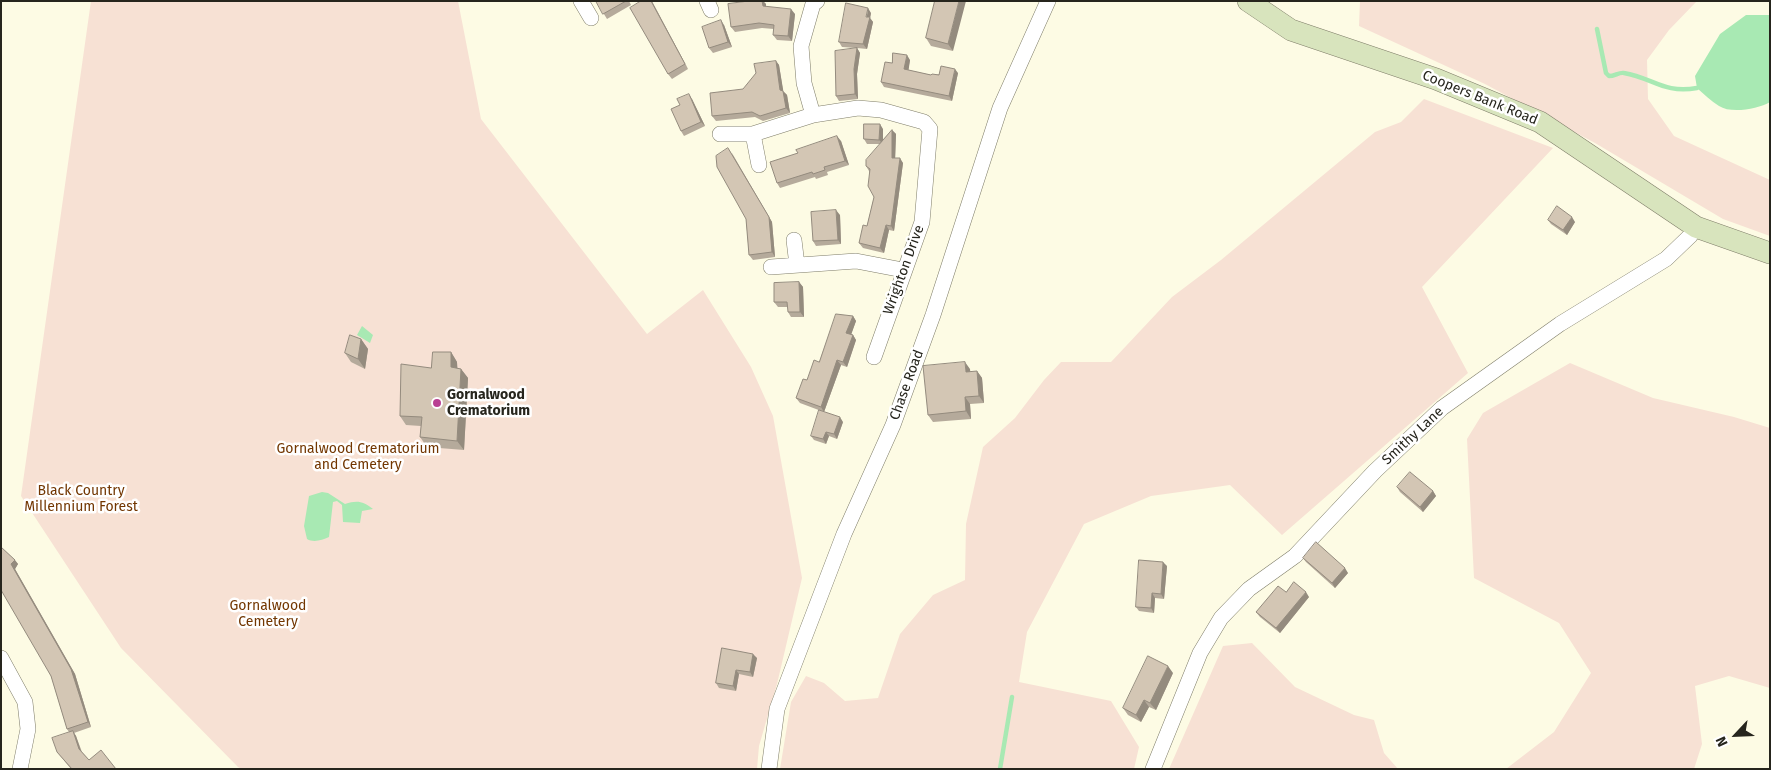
<!DOCTYPE html>
<style>
body{margin:0}
#map{position:relative;width:1771px;height:770px;overflow:hidden;background:#fdfbe4;font-family:"Fira Sans",sans-serif}
canvas{display:block}
.frame{position:absolute;inset:0;border:2px solid #26251d;pointer-events:none}
.north{position:absolute;left:1711px;top:710px;width:50px;height:50px;-webkit-text-stroke:4px #fff;paint-order:stroke;rotate:245deg;font-size:14px;font-weight:700;line-height:20px;text-align:center;color:#26251d}
.north::after{content:'';display:block;margin:auto;width:18px;height:22px;background:#26251d;clip-path:polygon(50% 0,100% 100%,50% 72%,0 100%)}
</style>
<div id="map">
<canvas width="1771" height="770"></canvas>
<div class="frame"></div>
<div class="north">N</div>
</div>
<script>
const ctx = document.querySelector('canvas').getContext('2d');
ctx.lineJoin = 'round';
function fillPath(path, color) { ctx.fillStyle = color; ctx.fill(path, 'evenodd'); }
function stroke(path, color, width, dash) { ctx.strokeStyle = color; ctx.lineWidth = width; ctx.lineCap = dash ? 'butt' : 'round'; ctx.setLineDash(dash || []); ctx.stroke(path); }
function write(font, color, halo, rows, align = 'center') {
  ctx.font = font + ' "Fira Sans",sans-serif'; ctx.lineWidth = 5; ctx.setLineDash([]); ctx.textBaseline = 'middle'; ctx.strokeStyle = halo; ctx.fillStyle = color; for (const [text, x, y, turn = 0] of rows) {
    ctx.save(); ctx.translate(x, y); ctx.rotate((+turn || 0) * Math.PI / 180); ctx.textAlign = isNaN(turn) ? turn : align; if (halo) ctx.strokeText(text, 0, 0); ctx.fillText(text, 0, 0); ctx.restore();
  }
}
fillPath(new Path2D(`
 M91,1H458L481,119L647,334L703,290L751,367L773,416L802,578L777,684L759,746L757,769H242L238,767L121,648L21,496Z
 M1360,1H1697L1669,30L1647,60L1648,99L1674,136L1770,180V236L1723,219L1595,143L1485,84L1359,26Z
 M1424,99L1553,148L1422,287L1468,373L1282,535L1230,485L1151,496L1084,524L1027,632L1019,682L1111,701L1139,747L1134,769H780L791,702L806,676L824,683L845,701L878,698L900,634L933,595L965,580L966,524L983,447L1015,418L1044,380L1061,362H1111L1172,297L1221,260L1375,132L1401,122Z
 M1570,363L1653,398L1734,417L1770,428V688L1729,676L1695,686L1702,744L1694,769H1506L1554,732L1591,673L1559,623L1474,578L1467,439L1483,413Z
 M1252,643L1295,687L1354,715L1374,720L1384,753L1398,769H1169L1223,646Z`), '#f7e1d4');
fillPath(new Path2D(`
 M1746,15H1770V102C1758,109 1731,114 1719,106C1711,101 1704,94 1697,88L1695,76L1720,34Z
 M362,326L373,335L370,343L357,335Z
 M322,492L328,493L345,504C357,500 363,501 373,509L362,511L360,523L343,522L342,505L337,501L333,502L329,537C322,540 314,543 307,539L304,526L309,496Z`), '#a8e9b3');
stroke(new Path2D(`
 M1597,29L1606,73L1609,76C1615,76 1619,72 1624,73C1653,78 1664,94 1697,88
 M1000,769L1012,697`), '#a8e9b3', 4.5);
const street = new Path2D(`
 M581,1L591,18
 M707,1L711,10
 M813,115L804,83L801,46L813,4L817,1
 M720,134H753L813,115L858,108L881,110L924,122L930,129L922,222L874,357
 M753,134L759,165
 M794,240L797,265
 M771,267L856,261L903,270
 M1,658L25,702L28,729L20,769
 M769,769L777,709L844,534L893,425L933,315L1000,108L1048,1
 M1153,769L1200,653L1221,618L1249,589L1295,556L1375,471L1442,408L1560,324L1666,259L1690,236L1696,227`);
const secondary = new Path2D(`
 M1248,1L1291,30L1436,79L1540,122L1696,227L1770,253`);
stroke(street, '#7f7d69', 16);
stroke(secondary, '#7f7d69', 22);
stroke(street, '#fff', 15);
stroke(secondary, '#d8e4bd', 21);
fillPath(new Path2D(`
 M596,1H629L631,5L607,19Z
 M641,1H652L688,69L672,79L668,74Z
 M749,1H763L766,4V7L795,14L792,41L777,40L773,35L774,29L762,28L735,32L731,27Z
 M935,1L953,51L931,46L926,38Z
 M871,13L870,18L873,22L867,49L857,48L860,53L857,74L858,99L839,101L836,96L856,48L842,47L839,42Z
 M724,25L732,47L713,53L709,48Z
 M910,60L908,70L931,75L958,73L952,101L884,87L881,82L892,63Z
 M776,61L779,65L783,91L787,95L790,113L763,121L755,117L716,121L712,116Z
 M692,99L705,126L684,136L681,131Z
 M883,129V140L892,130L896,134L895,158L903,163L894,231L889,230L884,253L863,248L859,243L867,226L874,197L869,171L866,166L880,144H867L864,139Z
 M841,141L849,165L827,172L828,175L816,179L815,177L780,188L777,183Z
 M732,153L772,222L775,257L753,260L749,255L746,219Z
 M840,215L841,244L816,246L813,241Z
 M1548,220L1575,222L1567,235L1551,224Z
 M799,282L803,287L804,317H791L788,312V307H778L774,302Z
 M853,316L856,321L851,334L853,335L856,340L847,367L841,365L824,412L800,403L796,398L819,362Z
 M361,339L368,349L365,369L351,362L345,353Z
 M451,352L457,362V368L461,369L468,378L464,450L427,447L420,437L421,426L406,425L400,416L431,368Z
 M970,369V372L977,371L982,378L984,403L970,404L971,419L933,422L928,415Z
 M843,422L837,439L829,436L826,444L814,440L811,436Z
 M1397,487L1433,491L1436,496L1423,512L1400,492Z
 M1,547L18,564L15,569L75,674L91,727L74,733L76,736L82,752L89,760L116,769H71L57,752L69,732L67,729L51,676Z
 M1303,558L1348,573L1335,588L1306,562Z
 M1167,566L1164,599L1155,598L1154,613L1139,611L1136,607Z
 M1286,592L1309,597L1280,633L1260,617L1256,612Z
 M722,648L757,658L753,677L739,674L736,691L719,688L716,683Z
 M1173,673L1156,710L1149,707L1141,722L1128,715L1123,708Z`), '#b5aa9b');
fillPath(new Path2D(`
 M651,1L652,2L688,69L685,64Z
 M762,1H763L766,4V11L763,6Z
 M959,1H966L953,51L948,44Z
 M868,8L871,13L870,18L873,22L867,49L863,44Z
 M791,9L795,14L792,41L788,36Z
 M721,20L724,25L732,47L728,42Z
 M857,48L860,53L857,74L858,99L855,94L854,69Z
 M907,55L910,60L908,74L904,69Z
 M776,61L779,65L784,95L780,90Z
 M955,69L958,73L952,101L949,96Z
 M783,91L787,95L790,113L786,108Z
 M689,94L692,99L705,126L701,122Z
 M880,124L883,129V144L879,140Z
 M892,130L896,134L895,163L892,158Z
 M837,136L841,141L849,165L845,161Z
 M728,148L772,222L775,257L772,252Z
 M900,158L903,163L894,231L891,226Z
 M836,210L840,215L841,244L838,240Z
 M1572,217L1575,222L1567,235L1563,230Z
 M886,225L889,230L884,253L880,248Z
 M799,282L803,287L804,317L800,312Z
 M853,316L856,321L850,338L846,333Z
 M853,335L856,340L847,367L843,362Z
 M361,339L368,349L365,369L358,359Z
 M451,352L457,362L458,376L451,367Z
 M837,360L841,365L824,412L821,407Z
 M965,362L970,369L971,379L966,372Z
 M461,369L468,378L464,450L457,441Z
 M977,371L982,378L984,403L979,396Z
 M965,397L970,404L971,419L966,411Z
 M840,417L843,422L837,439L834,434Z
 M826,432L829,436L826,444L823,439Z
 M1433,491L1436,496L1423,512L1420,507Z
 M15,560L18,564L15,569L75,674L91,727L88,722L11,564Z
 M1163,562L1167,566L1164,599L1161,594Z
 M1345,568L1348,573L1335,588L1332,583Z
 M1306,592L1309,597L1280,633L1276,628Z
 M1152,593L1155,598L1154,613L1151,608Z
 M753,654L757,658L753,677L750,672Z
 M1168,666L1173,673L1156,710L1150,703Z
 M736,670L739,674L736,691L733,686Z
 M1144,700L1149,707L1141,722L1136,715Z
 M73,731L76,736L82,754L79,749Z`), '#948b7e');
const building = new Path2D(`
 M596,1H626L603,14Z
 M641,1H651L685,64L668,74L630,8Z
 M749,1H762L763,6L791,9L788,36L773,35L774,25L759,23L731,27L728,4Z
 M935,1H959L948,44L926,38Z
 M846,3L868,8L866,17H870L863,44L839,42Z
 M721,20L728,42L709,48L702,27Z
 M857,48L854,69L855,94L836,96L835,51Z
 M893,53L907,55L904,69L931,75L932,74L939,75L941,66L955,69L949,96L881,82L885,62L892,63Z
 M776,61L780,90L783,91L786,108L760,116L752,112L712,116L710,93L743,89L756,73L754,64Z
 M689,94L701,122L681,131L671,109L680,105L677,99Z
 M864,124H880L879,140L864,139Z
 M892,130V158H900L891,226L886,225L880,248L859,243L863,225L867,226L874,197L868,186L870,169L866,166V160Z
 M837,136L845,161L824,167L825,170L813,174L812,172L777,183L770,162L798,153L796,150Z
 M728,148L769,217L772,252L749,255L746,219L717,167L716,156Z
 M1557,206L1572,217L1563,230L1548,220Z
 M836,210L838,240L813,241L811,212Z
 M799,282L800,312H788L787,302H774V283Z
 M836,314L853,316L846,333L853,335L843,362L837,360L821,407L796,398L803,379L807,380L814,360L819,362Z
 M350,335L361,339L358,359L345,353Z
 M433,352H451V367L461,369L457,441L420,437L422,417L400,416L401,364L431,368Z
 M965,362L966,372L977,371L979,396L965,397L966,411L928,415L923,366Z
 M819,410L840,417L834,434L826,432L823,439L811,436Z
 M1410,472L1433,491L1420,507L1397,487Z
 M1316,542L1345,568L1332,583L1303,558Z
 M1,547L15,560L11,564L71,669L88,722L67,729L51,676L1,590Z
 M1139,560L1163,562L1161,594L1152,593L1151,608L1136,607Z
 M1294,582L1306,592L1276,628L1256,612L1278,586L1286,592Z
 M722,648L753,654L750,672L736,670L733,686L716,683Z
 M1148,656L1168,666L1150,703L1144,700L1136,715L1123,708Z
 M73,731L79,749L89,760L101,750L116,769H72L57,752L52,738Z`);
fillPath(building, '#d3c6b4');
stroke(building, '#948b7e', 1);
for (const [x, y, r, color] of [
 [437,403,5,"#b94093"]
]) { const dot = new Path2D(); dot.arc(x, y, r, 0, 2 * Math.PI); ctx.fillStyle = color; ctx.fill(dot); stroke(dot, '#fff', 2); }
write('14px', '#26251d', '#fff', [
 ["Coopers Bank Road",1480,98,22],
 ["Wrighton Drive",904,270,-70],
 ["Chase Road",907,385,-70],
 ["Smithy Lane",1413,436,-43]
]);
write('bold 14px', '#26251d', '#fff', [
 ["Gornalwood",447,395],
 ["Crematorium",447,411]
], 'left');
write('14px', '#723600', '#fff', [
 ["Gornalwood Crematorium",358,449],
 ["and Cemetery",358,465],
 ["Black Country",81,491],
 ["Millennium Forest",81,507],
 ["Gornalwood",268,606],
 ["Cemetery",268,622]
]);
</script>
